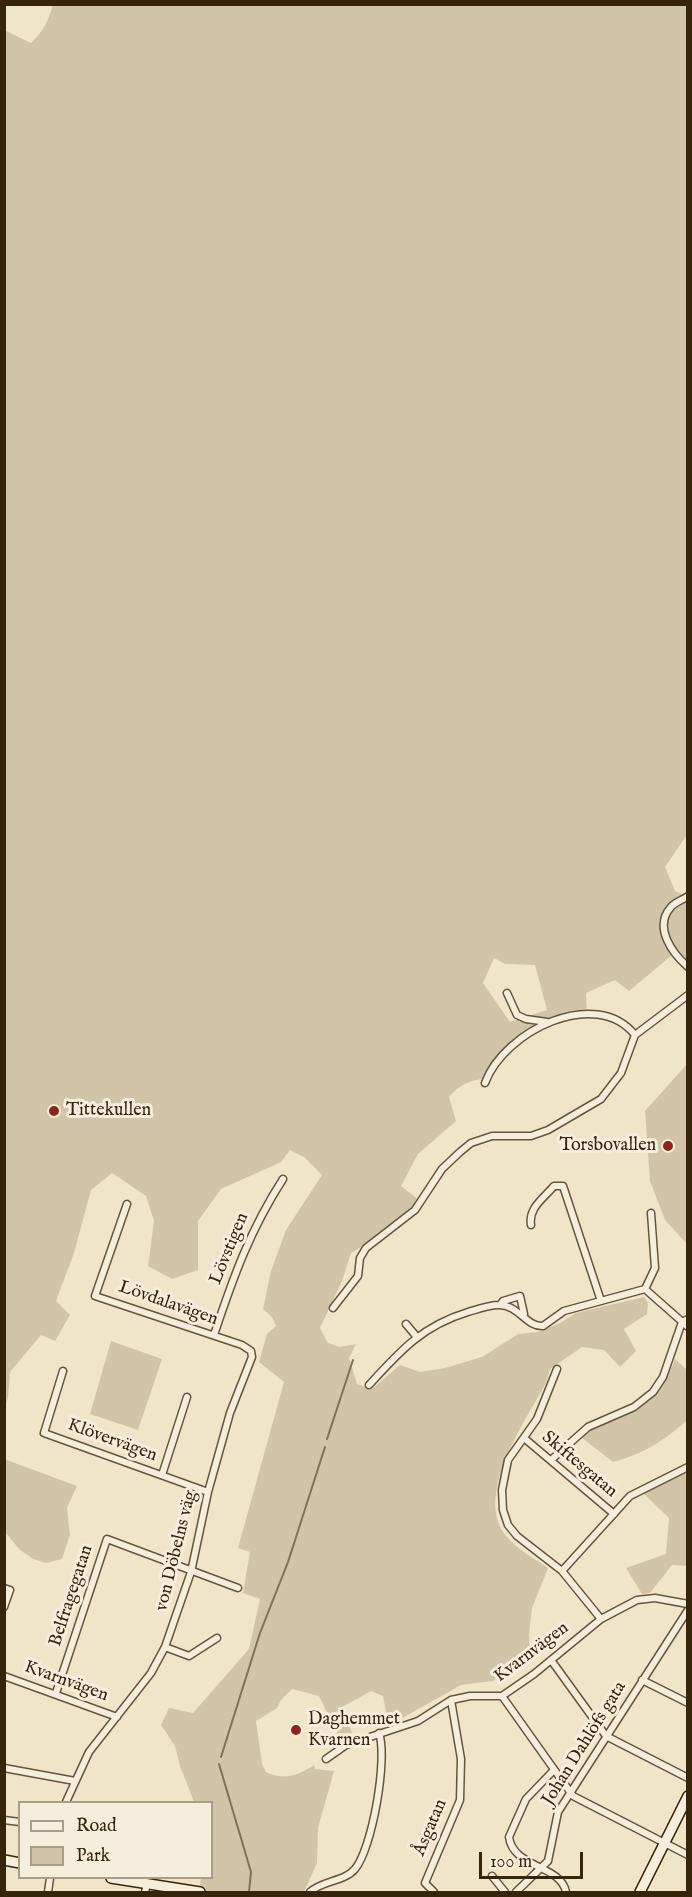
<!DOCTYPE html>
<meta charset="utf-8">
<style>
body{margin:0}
#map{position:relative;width:692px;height:1897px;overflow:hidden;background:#f1e5c9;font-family:"IM FELL English",serif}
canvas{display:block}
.frame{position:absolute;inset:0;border:6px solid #37250b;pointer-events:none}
.legend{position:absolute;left:18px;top:1801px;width:195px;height:78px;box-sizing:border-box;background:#f6eedc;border:2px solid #aa9e88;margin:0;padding:8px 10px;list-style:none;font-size:18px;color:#37250b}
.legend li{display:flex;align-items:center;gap:12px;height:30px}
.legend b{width:30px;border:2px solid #aa9e88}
.scale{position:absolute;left:479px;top:1852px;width:104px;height:27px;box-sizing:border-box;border:3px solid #37250b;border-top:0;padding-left:8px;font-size:18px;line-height:21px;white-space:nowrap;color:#37250b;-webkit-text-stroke:4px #f6eedc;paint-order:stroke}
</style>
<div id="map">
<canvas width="692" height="1897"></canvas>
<div class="frame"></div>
<ul class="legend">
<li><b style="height:8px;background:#f6eedc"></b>Road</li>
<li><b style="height:16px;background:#d1c4a9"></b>Park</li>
</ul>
<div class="scale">100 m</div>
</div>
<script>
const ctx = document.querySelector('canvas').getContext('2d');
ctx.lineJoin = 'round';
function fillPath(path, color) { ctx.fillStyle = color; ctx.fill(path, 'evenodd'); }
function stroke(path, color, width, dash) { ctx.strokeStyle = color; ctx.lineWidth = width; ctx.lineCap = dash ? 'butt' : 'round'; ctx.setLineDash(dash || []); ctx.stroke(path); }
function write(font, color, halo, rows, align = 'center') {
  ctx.font = font + ' "IM FELL English",serif'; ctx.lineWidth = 6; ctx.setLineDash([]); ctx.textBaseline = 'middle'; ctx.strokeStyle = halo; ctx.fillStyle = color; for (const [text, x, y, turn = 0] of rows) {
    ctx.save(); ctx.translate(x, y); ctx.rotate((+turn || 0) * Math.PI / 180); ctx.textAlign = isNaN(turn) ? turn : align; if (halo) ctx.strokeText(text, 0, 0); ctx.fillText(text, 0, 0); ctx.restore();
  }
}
fillPath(new Path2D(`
 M53,4L687,5L688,833L665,867L675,891L687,896V970L671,956L629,991L615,980L586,993L587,1015C538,1015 506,1037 482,1079C468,1081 458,1086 449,1097L456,1121L418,1154L401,1186L419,1200L394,1228L351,1253L342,1281L320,1328L328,1343L339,1347L356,1344L349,1358L357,1384L372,1389L400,1365L420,1372L445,1368L482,1357L518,1334L538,1332L560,1323L576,1313L644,1297L648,1303L647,1314L624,1329L636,1351L620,1367L604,1350L582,1347L550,1369L546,1383C526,1420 472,1497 507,1537C517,1549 535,1559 548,1568L532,1608L529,1635L530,1656L493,1681L461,1685L397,1721L387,1717L383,1696L371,1691L342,1707L352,1733L340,1739L319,1696L292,1689L281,1700L277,1708L256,1721L262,1764L266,1772C284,1781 299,1775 314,1765L315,1769L334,1771L318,1828L317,1863L304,1892H199L201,1878H212V1802H194L180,1766L175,1746L161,1725L169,1708L193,1713L249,1649L260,1599L243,1593L250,1552L238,1548L284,1382L259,1362L267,1334L276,1326L272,1317L263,1309L271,1271L286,1230L322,1175L304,1157L290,1150L281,1162L221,1189L198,1221V1270L172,1279L148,1266L154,1221L146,1196L112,1173L91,1190L74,1253L56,1301L70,1315L55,1341L41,1335L10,1372L8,1398L5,1406L4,30L31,43C43,32 49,20 53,4ZM494,958L505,964L535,965L547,1010L510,1022L483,983Z
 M687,1064V1244L665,1220L650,1181L645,1111Z
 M111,1341L162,1359L138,1430L90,1414Z
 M675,1359L687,1370V1420C666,1440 641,1455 613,1462L581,1437C625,1406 653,1419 675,1359Z
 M4,1459L77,1486L67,1508L70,1535L62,1559L46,1563L33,1559L20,1550L5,1532Z
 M684,1473L688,1477L687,1566L672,1565L650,1593L642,1594L626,1568L666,1554L669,1518L642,1492Z`), '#d1c4a9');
stroke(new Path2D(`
 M327,1439L353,1360
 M221,1757L260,1633L288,1562L325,1447
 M219,1764L251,1872L249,1892`), '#817156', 2);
const street = new Path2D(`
 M688,896C683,900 675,902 671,907C653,927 672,953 688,967
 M507,993L517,1015L526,1019L547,1022
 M485,1083C504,1031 596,986 635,1035
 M531,1225C528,1208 544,1198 554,1186H563L601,1301
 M645,1289L688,1327
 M500,1305L503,1301L520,1296L524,1314
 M333,1308L358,1276L360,1258L366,1248L415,1210L442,1169L460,1152L471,1143L492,1136H531L548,1130L601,1099L621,1073L635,1035L688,995
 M406,1324L416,1336
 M214,1335C233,1278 250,1230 283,1179
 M557,1369L537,1419L508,1460L502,1490L503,1510L508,1525L517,1536L562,1571L601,1619
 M63,1371L44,1433L208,1492
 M369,1385C400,1351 422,1326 468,1312C478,1309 489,1305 499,1305C519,1305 526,1327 543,1326L564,1311L645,1289L655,1268L651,1213
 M524,1438L614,1514
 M551,1460L588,1427L634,1407L653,1392L663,1377L682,1322L688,1319
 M162,1475L187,1397
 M562,1571L630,1496L688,1467
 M4,1588L10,1590L4,1607
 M165,1647L189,1656L217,1638
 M551,1660L606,1736L688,1778
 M4,1676L117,1717
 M642,1680L688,1703
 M56,1693L107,1539L238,1588
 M502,1696L573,1796L688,1855
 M326,1759L346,1745L418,1721L451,1700L470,1696H502L534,1674L601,1619L637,1600L655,1598L688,1604
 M4,1768L75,1781
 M553,1771L526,1799L509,1837C513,1868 561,1865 566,1892
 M66,1802L89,1752L151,1673L165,1647L191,1572L208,1492L230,1413L252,1357L251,1351L242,1345L95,1296L127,1204
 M4,1820L20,1822
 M492,1876L505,1892
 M48,1892L50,1878
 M145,1892L147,1884
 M310,1892C323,1880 344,1882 355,1869C372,1849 388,1759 379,1733
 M434,1892L425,1883L460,1800L461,1759L451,1700
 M516,1892L548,1861L558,1812L688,1610`);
const secondary = new Path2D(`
 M4,1860L20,1863
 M111,1878L200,1892
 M640,1892L688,1796`);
stroke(street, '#66553a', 9);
stroke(secondary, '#37250b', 12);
stroke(street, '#f6eedc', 6);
stroke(secondary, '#f6eedc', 9);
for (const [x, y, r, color] of [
 [54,1111,6,"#8f2418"],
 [668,1146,6,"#8f2418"],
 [296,1730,6,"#8f2418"]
]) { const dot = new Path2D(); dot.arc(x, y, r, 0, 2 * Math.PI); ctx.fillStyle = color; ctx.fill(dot); stroke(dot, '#f6eedc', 2); }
write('18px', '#37250b', '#f6eedc', [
 ["Tittekullen",66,1111],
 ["Torsbovallen",656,1146,"right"],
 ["Daghemmet",308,1720],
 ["Kvarnen",308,1741]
], 'left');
write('18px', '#37250b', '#f6eedc', [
 ["Lövstigen",230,1249,-68],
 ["Lövdalavägen",168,1304,19],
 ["Klövervägen",112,1441,20],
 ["Skiftesgatan",579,1465,40],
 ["von Döbelns väg",177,1551,-76],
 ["Belfragegatan",72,1596,-72],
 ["Kvarnvägen",532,1653,-37],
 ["Kvarnvägen",66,1682,20],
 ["Johan Dahlöfs gata",585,1744,-58],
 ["Åsgatan",431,1828,-67]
]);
</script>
